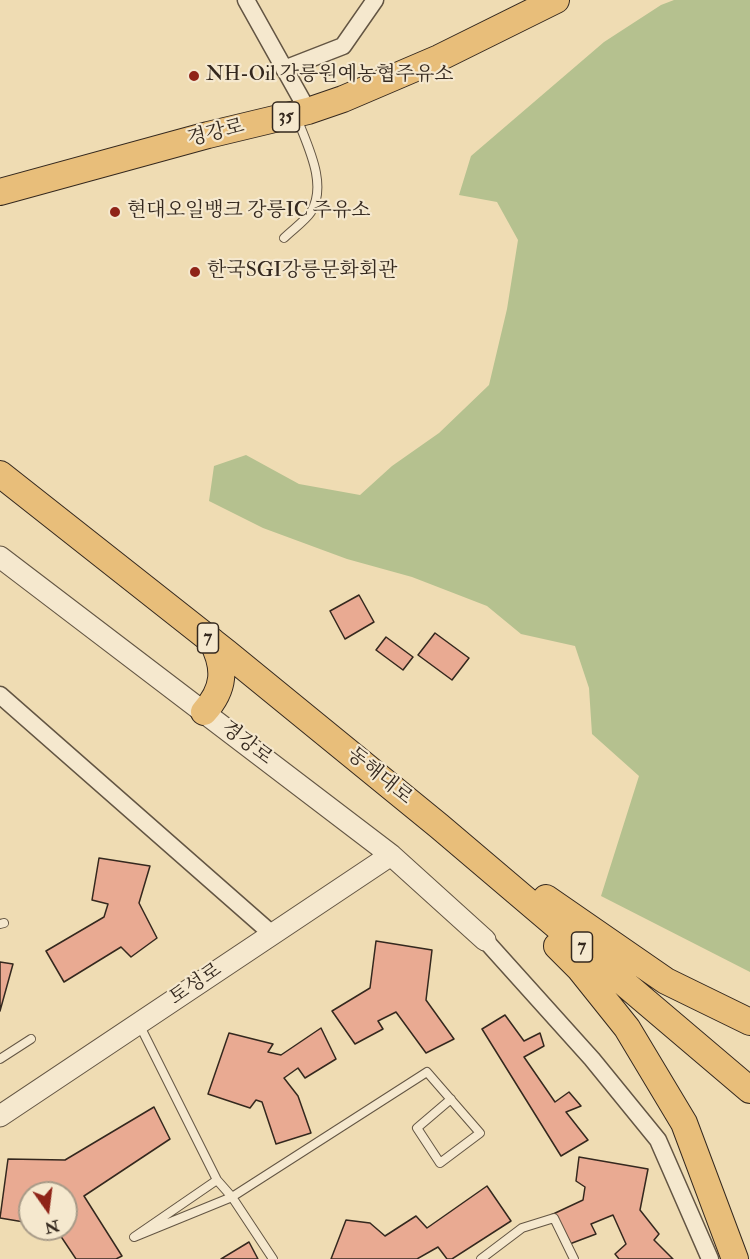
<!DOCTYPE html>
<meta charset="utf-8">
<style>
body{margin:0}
#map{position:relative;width:750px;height:1259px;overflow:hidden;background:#efdcb3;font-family:"IM FELL Double Pica",serif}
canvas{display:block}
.north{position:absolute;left:18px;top:1181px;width:60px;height:60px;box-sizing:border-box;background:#f5e8ce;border:2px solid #a89b88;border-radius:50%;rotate:166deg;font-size:16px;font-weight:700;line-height:24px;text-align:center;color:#34281e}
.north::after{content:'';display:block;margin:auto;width:21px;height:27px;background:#8f2418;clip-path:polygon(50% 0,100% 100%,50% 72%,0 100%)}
</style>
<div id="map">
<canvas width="750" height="1259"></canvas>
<div class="north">N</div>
</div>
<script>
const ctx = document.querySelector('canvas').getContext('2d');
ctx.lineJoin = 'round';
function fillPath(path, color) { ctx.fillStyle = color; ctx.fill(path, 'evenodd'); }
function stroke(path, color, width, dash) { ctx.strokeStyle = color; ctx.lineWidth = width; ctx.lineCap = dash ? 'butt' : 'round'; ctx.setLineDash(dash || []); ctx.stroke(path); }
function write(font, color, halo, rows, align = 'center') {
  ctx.font = font + ' "IM FELL Double Pica","Noto Serif KR",serif'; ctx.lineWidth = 4.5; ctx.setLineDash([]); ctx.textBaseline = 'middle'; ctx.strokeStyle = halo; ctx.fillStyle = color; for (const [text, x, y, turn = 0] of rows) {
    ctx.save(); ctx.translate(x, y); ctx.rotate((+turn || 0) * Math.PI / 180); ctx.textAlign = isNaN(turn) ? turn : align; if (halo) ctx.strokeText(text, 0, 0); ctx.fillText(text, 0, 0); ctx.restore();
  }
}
fillPath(new Path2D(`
 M674,0H750V972L601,896L639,776L592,734L589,688L575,646L521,634L487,606L412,577L347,559L263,528L209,501L214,466L246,455L299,484L360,495L392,466L439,433L489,385L507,309L518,240L497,202L459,195L471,156L604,42L661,5Z`), '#b5c18f');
const building = new Path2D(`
 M359,595L374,622L345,639L330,611Z
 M435,633L469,658L452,680L418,655Z
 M386,637L413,657L403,670L376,650Z
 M99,858L150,866L139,903L157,938L131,957L121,947L64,982L46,951L104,917L108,904L92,900Z
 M376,941L432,950L426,1000L454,1039L426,1053L396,1012L378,1021L383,1029L355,1044L332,1011L370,988Z
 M0,962L13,964L0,1011Z
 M505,1015L524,1041L540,1033L544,1046L524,1057L555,1102L569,1092L581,1106L566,1112L588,1140L561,1156L482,1029Z
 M321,1028L336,1059L305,1078L298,1068L284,1078L298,1096L311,1133L276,1144L262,1102L256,1100L250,1108L208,1094L229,1033L273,1044L268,1052L281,1055Z
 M154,1107L170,1139L84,1196L122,1256L116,1259H76L56,1229H66V1193H30V1223L0,1218L8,1159L65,1160Z
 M579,1157L648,1169L640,1210L659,1234L654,1240L673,1259H619L615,1254L626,1244L613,1215L591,1224L596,1234L567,1245L551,1215L583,1200L585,1187L576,1181Z
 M487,1186L511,1221L452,1259H447L438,1247L417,1259H331L346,1220L370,1223L385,1236L416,1216L427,1228Z
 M249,1242L258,1259H221Z`);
fillPath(building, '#e9aa92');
stroke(building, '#34281e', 1.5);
const service = new Path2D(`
 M284,238C292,230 305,221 311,212C328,184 307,145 297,118
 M0,924L4,923
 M139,1024L217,1180L134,1237L232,1197L273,1259
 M0,1059L31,1039
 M217,1180L232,1197L427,1072L480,1133L440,1163L417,1128L451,1099
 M481,1259L522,1228L554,1218L574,1259`);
const minor = new Path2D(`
 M246,0L308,111
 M284,69L343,46L375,0
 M0,695L272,934
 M485,940L592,1059L658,1140L710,1259`);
const tertiary = new Path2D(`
 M0,557L391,855L485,940
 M0,1116L391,855`);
const primary = new Path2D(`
 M0,192L208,135L308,111L343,99L439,58L556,0
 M0,474L227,653L439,826L750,1090
 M204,712C225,689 226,668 212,641
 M546,898L666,981L750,1022
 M557,946L579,968L627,1028L684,1123L735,1259`);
stroke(service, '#635543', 10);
stroke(minor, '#635543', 19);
stroke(tertiary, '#635543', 23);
stroke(primary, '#34281e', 28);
stroke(service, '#f5e8ce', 8);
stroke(minor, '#f5e8ce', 16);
stroke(tertiary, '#f5e8ce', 21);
stroke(primary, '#e8be7a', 26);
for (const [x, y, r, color] of [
 [194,76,6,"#8f2418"],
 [115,212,6,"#8f2418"],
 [195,272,6,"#8f2418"]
]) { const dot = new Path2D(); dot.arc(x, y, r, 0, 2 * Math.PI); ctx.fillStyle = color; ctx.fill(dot); stroke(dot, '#f5e8ce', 2); }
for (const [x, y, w] of [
 [286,117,27],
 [208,638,21],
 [582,947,21]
]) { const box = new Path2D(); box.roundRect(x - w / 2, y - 15, w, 30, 4.5); ctx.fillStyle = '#f5e8ce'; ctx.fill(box); stroke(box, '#34281e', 1.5); }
write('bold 18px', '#34281e', null, [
 ["35",286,117],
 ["7",208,638],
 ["7",582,947]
]);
write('20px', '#34281e', '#f5e8ce', [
 ["NH-Oil 강릉원예농협주유소",206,76],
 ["현대오일뱅크 강릉IC 주유소",127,212],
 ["한국SGI강릉문화회관",207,272]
], 'left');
write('20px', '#34281e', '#f5e8ce', [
 ["경강로",216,134,-14],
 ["경강로",246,744,37],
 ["동해대로",379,777,39],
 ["토성로",196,985,-34]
]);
</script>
